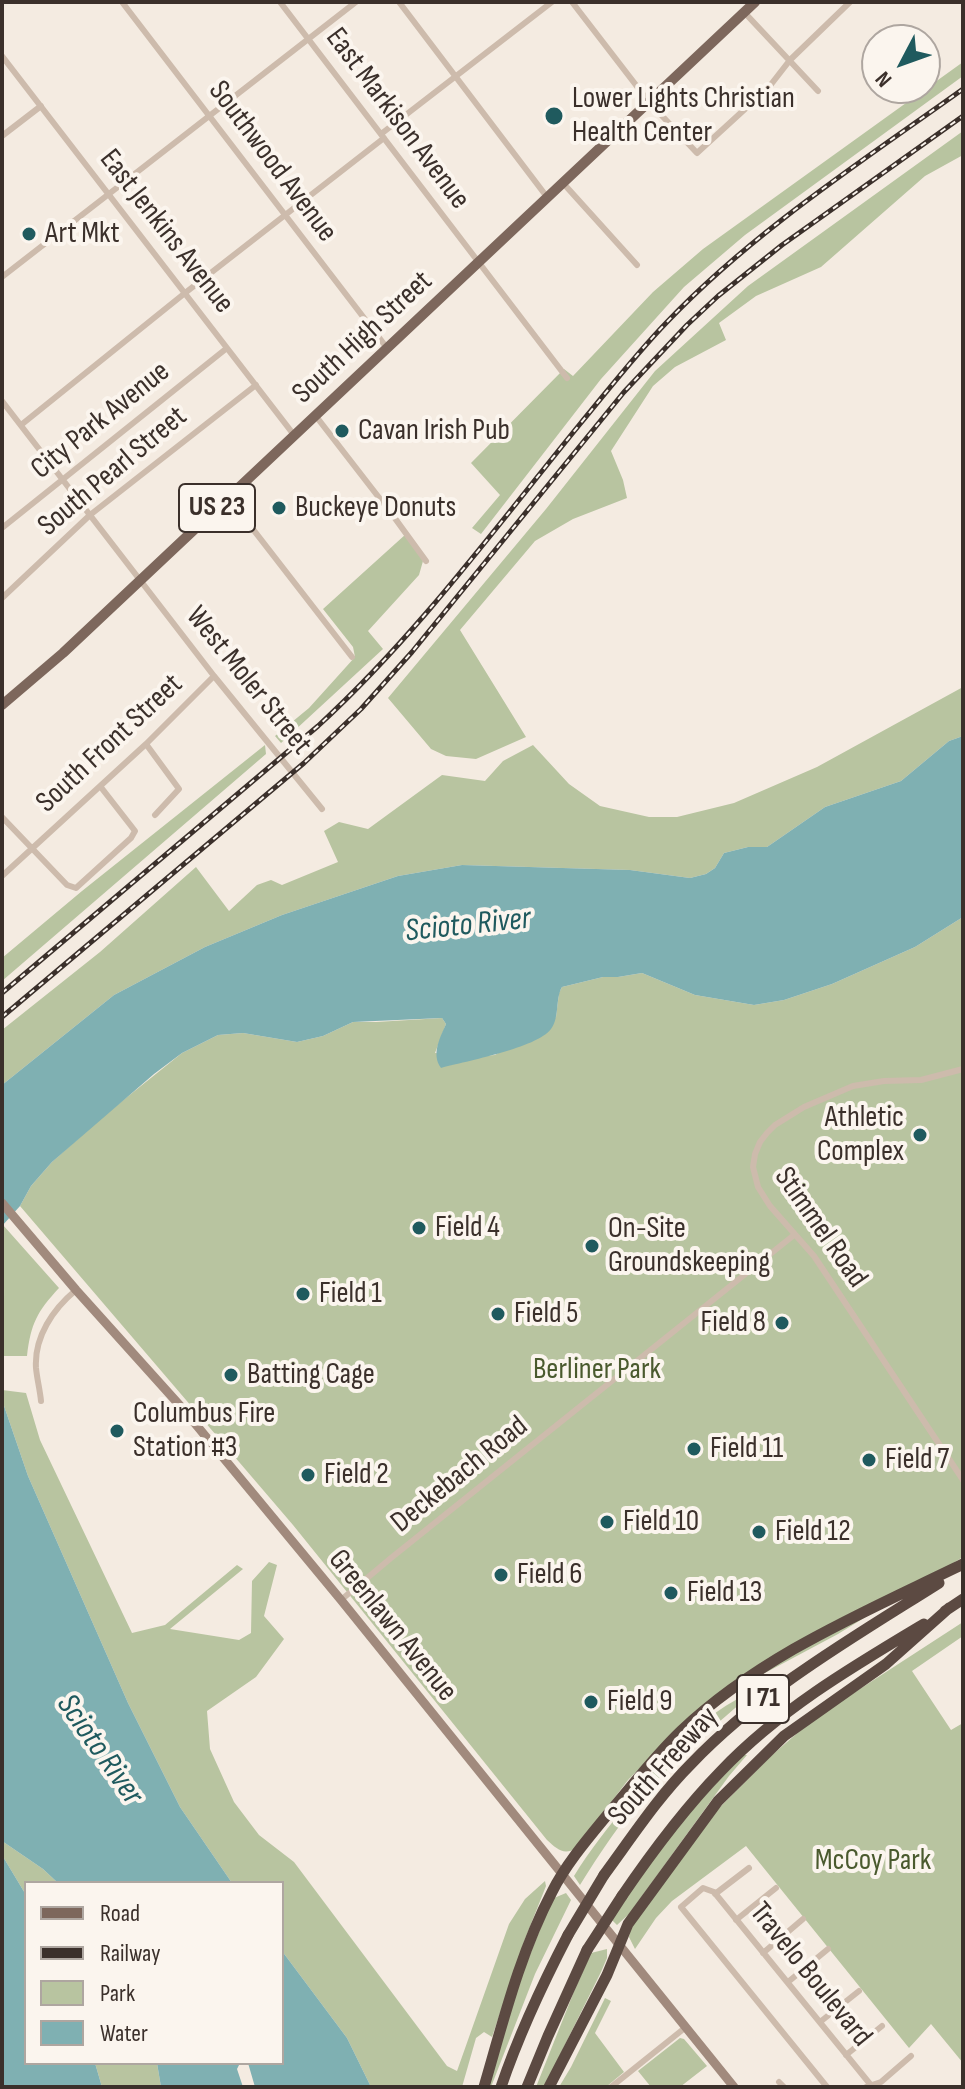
<!DOCTYPE html>
<style>
body{margin:0}
#map{position:relative;width:965px;height:2089px;overflow:hidden;background:#f4ebe1;font-family:"Sofia Sans Condensed",sans-serif}
canvas{display:block}
.frame{position:absolute;inset:0;border:4px solid #3b302b;pointer-events:none}
.legend{position:absolute;left:24px;top:1881px;width:260px;height:184px;box-sizing:border-box;background:#fbf5ee;border:2px solid #aea6a0;margin:0;padding:10px 14px;list-style:none;font-size:24px;color:#3b302b}
.legend li{display:flex;align-items:center;gap:16px;height:40px}
.legend b{width:40px;border:2px solid #aea6a0}
.north{position:absolute;left:861px;top:24px;width:80px;height:80px;box-sizing:border-box;background:#fbf5ee;border:2px solid #aea6a0;border-radius:50%;rotate:229deg;font-size:22px;font-weight:700;line-height:32px;text-align:center;color:#3b302b}
.north::after{content:'';display:block;margin:auto;width:28px;height:36px;background:#1f5a5e;clip-path:polygon(50% 0,100% 100%,50% 72%,0 100%)}
</style>
<div id="map">
<canvas width="965" height="2089"></canvas>
<div class="frame"></div>
<ul class="legend">
<li><b style="height:10px;background:#7d675c"></b>Road</li>
<li><b style="height:10px;background:#3b302b"></b>Railway</li>
<li><b style="height:22px;background:#b8c4a0"></b>Park</li>
<li><b style="height:22px;background:#7fb0b2"></b>Water</li>
</ul>
<div class="north">N</div>
</div>
<script>
const ctx = document.querySelector('canvas').getContext('2d');
ctx.lineJoin = 'round';
function fillPath(path, color) { ctx.fillStyle = color; ctx.fill(path, 'evenodd'); }
function stroke(path, color, width, dash) { ctx.strokeStyle = color; ctx.lineWidth = width; ctx.lineCap = dash ? 'butt' : 'round'; ctx.setLineDash(dash || []); ctx.stroke(path); }
function write(font, color, halo, rows, align = 'center') {
  ctx.font = font + ' "Sofia Sans Condensed",sans-serif'; ctx.lineWidth = 8; ctx.setLineDash([]); ctx.textBaseline = 'middle'; ctx.strokeStyle = halo; ctx.fillStyle = color; for (const [text, x, y, turn = 0] of rows) {
    ctx.save(); ctx.translate(x, y); ctx.rotate((+turn || 0) * Math.PI / 180); ctx.textAlign = isNaN(turn) ? turn : align; if (halo) ctx.strokeText(text, 0, 0); ctx.fillText(text, 0, 0); ctx.restore();
  }
}
fillPath(new Path2D(`
 M963,62V76L745,235L684,287L601,379L481,534L472,528L500,495L471,463L564,369L573,376L653,292L703,249Z
 M963,131V155L925,176L821,267L756,296L719,323L726,340L675,367L653,386L611,451L623,480L627,498L573,519L535,541L460,630L526,737L476,759L446,756L431,749L388,698L546,509L655,371L748,286Z
 M406,534L423,561L419,575L368,631L383,649L281,743L275,736L309,708L355,657L353,647L323,609Z
 M963,687V736L949,741L901,781L825,807L767,847H748L724,853L715,868L706,874L690,878L630,870L462,865L398,876L282,915L205,947L114,995L2,1085V1030L100,952L196,867L229,911L257,885L271,880L282,885L338,862L324,831L339,822L368,829L442,775L485,781L503,761L533,745L569,784L600,806L649,817H677L734,803L817,767Z
 M265,745L266,754L2,981V958L82,891Z
 M963,917V1557L838,1634L735,1689L670,1737L628,1780L576,1848C564,1856 557,1849 547,1840L293,1525L20,1206L31,1186L52,1162L101,1118L182,1053L218,1035L243,1033L297,1042L323,1036L353,1022H376L442,1018L446,1024L435,1053L482,1056L495,1055L556,1017L559,993L562,987L603,977H618L642,973L695,995L754,1005L784,1000L832,984L915,947Z
 M3,1225L59,1288C37,1312 31,1323 27,1356H2C2,1337 4,1319 4,1300C5,1275 0,1249 3,1225Z
 M2,1390L26,1393L40,1440L132,1633L165,1625L237,1565L243,1569L170,1629L239,1640L251,1633L252,1581L269,1562L277,1565L264,1616L284,1639L256,1677L207,1711L210,1749L234,1802L259,1835L294,1862L447,2066L457,2071L509,1924L525,1899L545,1881L546,1886L525,1939L492,2037L484,2032L476,2038L462,2087H371L347,2038L282,1951V1883H232L180,1807L128,1703L28,1476L2,1400Z
 M963,1622V1636L912,1671L951,1730L963,1723V2063L931,2024L909,2048L746,1846L672,1901L656,1918L635,1949L629,1937L631,1926L711,1816L771,1756L802,1729L846,1698Z
 M756,1690C718,1723 679,1755 646,1793C621,1821 600,1853 580,1885L574,1876C590,1850 609,1826 629,1802C660,1763 690,1726 734,1701C741,1696 748,1692 756,1690Z
 M743,1755H747L729,1776L629,1914L617,1925L610,1918L666,1837Z
 M2,1841L43,1869L58,1883H26V1895L2,1855Z
 M566,1893L571,1900L535,1974L491,2087H488L522,1975L550,1904L554,1898Z
 M607,1949V1958L601,1972L544,2087H536L575,1989L591,1953Z
 M605,1998L611,2001L595,2033L624,2072L606,2087H559L571,2067Z
 M680,2038L684,2039L707,2066L680,2087H651L638,2071Z
 M95,2063H157L161,2087H102Z`), '#b8c4a0');
fillPath(new Path2D(`
 M963,736V917L915,947L832,984L784,1000L754,1005L695,995L642,973L618,977H603L562,987C555,999 560,1017 551,1029C537,1048 466,1061 441,1068C431,1054 440,1038 446,1024L442,1018L353,1022L323,1036L297,1042L243,1033L218,1035L182,1053L154,1074L52,1162L31,1186L20,1206L2,1226V1085L114,995L205,947L282,915L398,876L462,865L630,870L690,878L706,874L715,868L724,853L748,847H767L825,807L901,781L949,741Z
 M2,1400L28,1476L128,1703L180,1807L232,1883H58L43,1869L2,1841Z
 M2,1855L26,1895V2063H95L102,2087H2Z
 M282,1951L347,2038L371,2087H255L248,2063H282Z
 M157,2063H240L237,2069L243,2087H161Z`), '#7fb0b2');
stroke(new Path2D(`
 M122,2L387,348
 M280,2L567,378
 M399,2L547,197
 M572,2L649,102L697,153L769,87L790,60L850,2
 M744,12L818,91
 M2,56L294,435
 M381,134L552,2
 M2,136L41,106
 M563,183L637,265
 M2,277L356,2
 M2,401L214,676L322,809
 M315,415L394,517L426,561
 M21,425L185,293L384,138
 M228,497L352,657
 M2,528L227,348
 M2,598L90,515L256,385
 M146,744L179,789L155,815
 M2,817L67,885L76,888L131,838L135,831L100,786
 M2,876L146,744L214,676
 M963,1069L921,1080L884,1081L853,1086L804,1107L775,1125L767,1133L760,1142L755,1154L753,1167L758,1187L770,1206L814,1256L963,1480
 M41,1401C40,1390 37,1379 36,1368C34,1337 53,1309 76,1290
 M341,1600L391,1558L794,1235
 M715,1894L749,1868
 M736,1920L776,1888
 M763,1953L803,1919
 M788,1982L828,1949
 M820,2022L859,1991
 M846,2055L882,2026
 M779,2082L784,2087
 M611,2087L686,2027
 M827,2087L681,1907L703,1888L714,1892L870,2084
 M866,2087L881,2082L911,2056`), '#cdbbac', 6);
stroke(new Path2D(`
 M2,1203L76,1290L183,1409L341,1600L734,2087`), '#a18a7d', 9);
stroke(new Path2D(`
 M2,705L63,653L755,2`), '#7d675c', 10);
stroke(new Path2D(`
 M945,1611L963,1599
 M604,1875C632,1837 658,1797 691,1764C763,1689 852,1638 939,1583
 M622,1896C652,1852 683,1810 721,1771C779,1710 852,1667 924,1624
 M484,2087C503,2022 520,1953 552,1892C567,1862 591,1835 613,1808C635,1782 656,1755 681,1731C761,1655 865,1612 963,1564
 M501,2087C519,2034 542,1985 568,1935
 M527,2087L548,2036L587,1950
 M549,2087L607,1975L628,1924L718,1801L784,1736L886,1664L949,1608`), '#5c4a42', 11);
const rail = new Path2D(`
 M2,993L318,726C417,635 496,527 580,424C609,389 636,354 667,322C754,231 861,162 963,89
 M2,1017L304,763L361,709L412,652L624,392L687,325L718,296L782,245L963,116`);
stroke(rail, '#3b302b', 5);
stroke(rail, '#fbf5ee', 2, [6]);
stroke(new Path2D(`
 M568,1935L604,1875
 M587,1950L622,1896`), '#5c4a42', 11);
for (const [x, y, r, color] of [
 [554,116,10,"#1f5a5e"],
 [29,234,8,"#1f5a5e"],
 [342,431,8,"#1f5a5e"],
 [279,508,8,"#1f5a5e"],
 [920,1135,8,"#1f5a5e"],
 [419,1228,8,"#1f5a5e"],
 [592,1246,8,"#1f5a5e"],
 [303,1294,8,"#1f5a5e"],
 [498,1314,8,"#1f5a5e"],
 [782,1323,8,"#1f5a5e"],
 [231,1375,8,"#1f5a5e"],
 [117,1431,8,"#1f5a5e"],
 [694,1449,8,"#1f5a5e"],
 [869,1460,8,"#1f5a5e"],
 [308,1475,8,"#1f5a5e"],
 [607,1522,8,"#1f5a5e"],
 [759,1532,8,"#1f5a5e"],
 [501,1575,8,"#1f5a5e"],
 [671,1593,8,"#1f5a5e"],
 [591,1702,8,"#1f5a5e"]
]) { const dot = new Path2D(); dot.arc(x, y, r, 0, 2 * Math.PI); ctx.fillStyle = color; ctx.fill(dot); stroke(dot, '#fbf5ee', 3); }
for (const [x, y, w] of [
 [217,508,76],
 [763,1699,52]
]) { const box = new Path2D(); box.roundRect(x - w / 2, y - 24, w, 48, 6); ctx.fillStyle = '#fbf5ee'; ctx.fill(box); stroke(box, '#3b302b', 2); }
write('bold 28px', '#3b302b', null, [
 ["US 23",217,508],
 ["I 71",763,1699]
]);
write('30px', '#3b302b', '#fbf5ee', [
 ["Lower Lights Christian",572,99],
 ["Health Center",572,133],
 ["Art Mkt",45,234],
 ["Cavan Irish Pub",358,431],
 ["Buckeye Donuts",295,508],
 ["Athletic",904,1118,"right"],
 ["Complex",904,1152,"right"],
 ["Field 4",435,1228],
 ["On-Site",608,1229],
 ["Groundskeeping",608,1263],
 ["Field 1",319,1294],
 ["Field 5",514,1314],
 ["Field 8",766,1323,"right"],
 ["Batting Cage",247,1375],
 ["Columbus Fire",133,1414],
 ["Station #3",133,1448],
 ["Field 11",710,1449],
 ["Field 7",885,1460],
 ["Field 2",324,1475],
 ["Field 10",623,1522],
 ["Field 12",775,1532],
 ["Field 6",517,1575],
 ["Field 13",687,1593],
 ["Field 9",607,1702]
], 'left');
write('30px', '#3b302b', '#fbf5ee', [
 ["East Markison Avenue",397,119,53],
 ["Southwood Avenue",272,162,53],
 ["East Jenkins Avenue",166,232,52],
 ["South High Street",363,338,-43],
 ["City Park Avenue",101,421,-39],
 ["South Pearl Street",113,472,-40],
 ["West Moler Street",248,681,51],
 ["South Front Street",110,744,-43],
 ["Stimmel Road",820,1228,55],
 ["Deckebach Road",460,1475,-39],
 ["Greenlawn Avenue",392,1626,51],
 ["South Freeway",664,1767,-48],
 ["Travelo Boulevard",810,1975,51]
]);
write('30px', '#4a5a2e', '#fbf5ee', [
 ["Berliner Park",597,1370],
 ["McCoy Park",873,1861]
]);
write('italic 32px', '#1f5a5e', '#fbf5ee', [
 ["Scioto River",468,926,-6],
 ["Scioto River",99,1750,55]
]);
</script>
